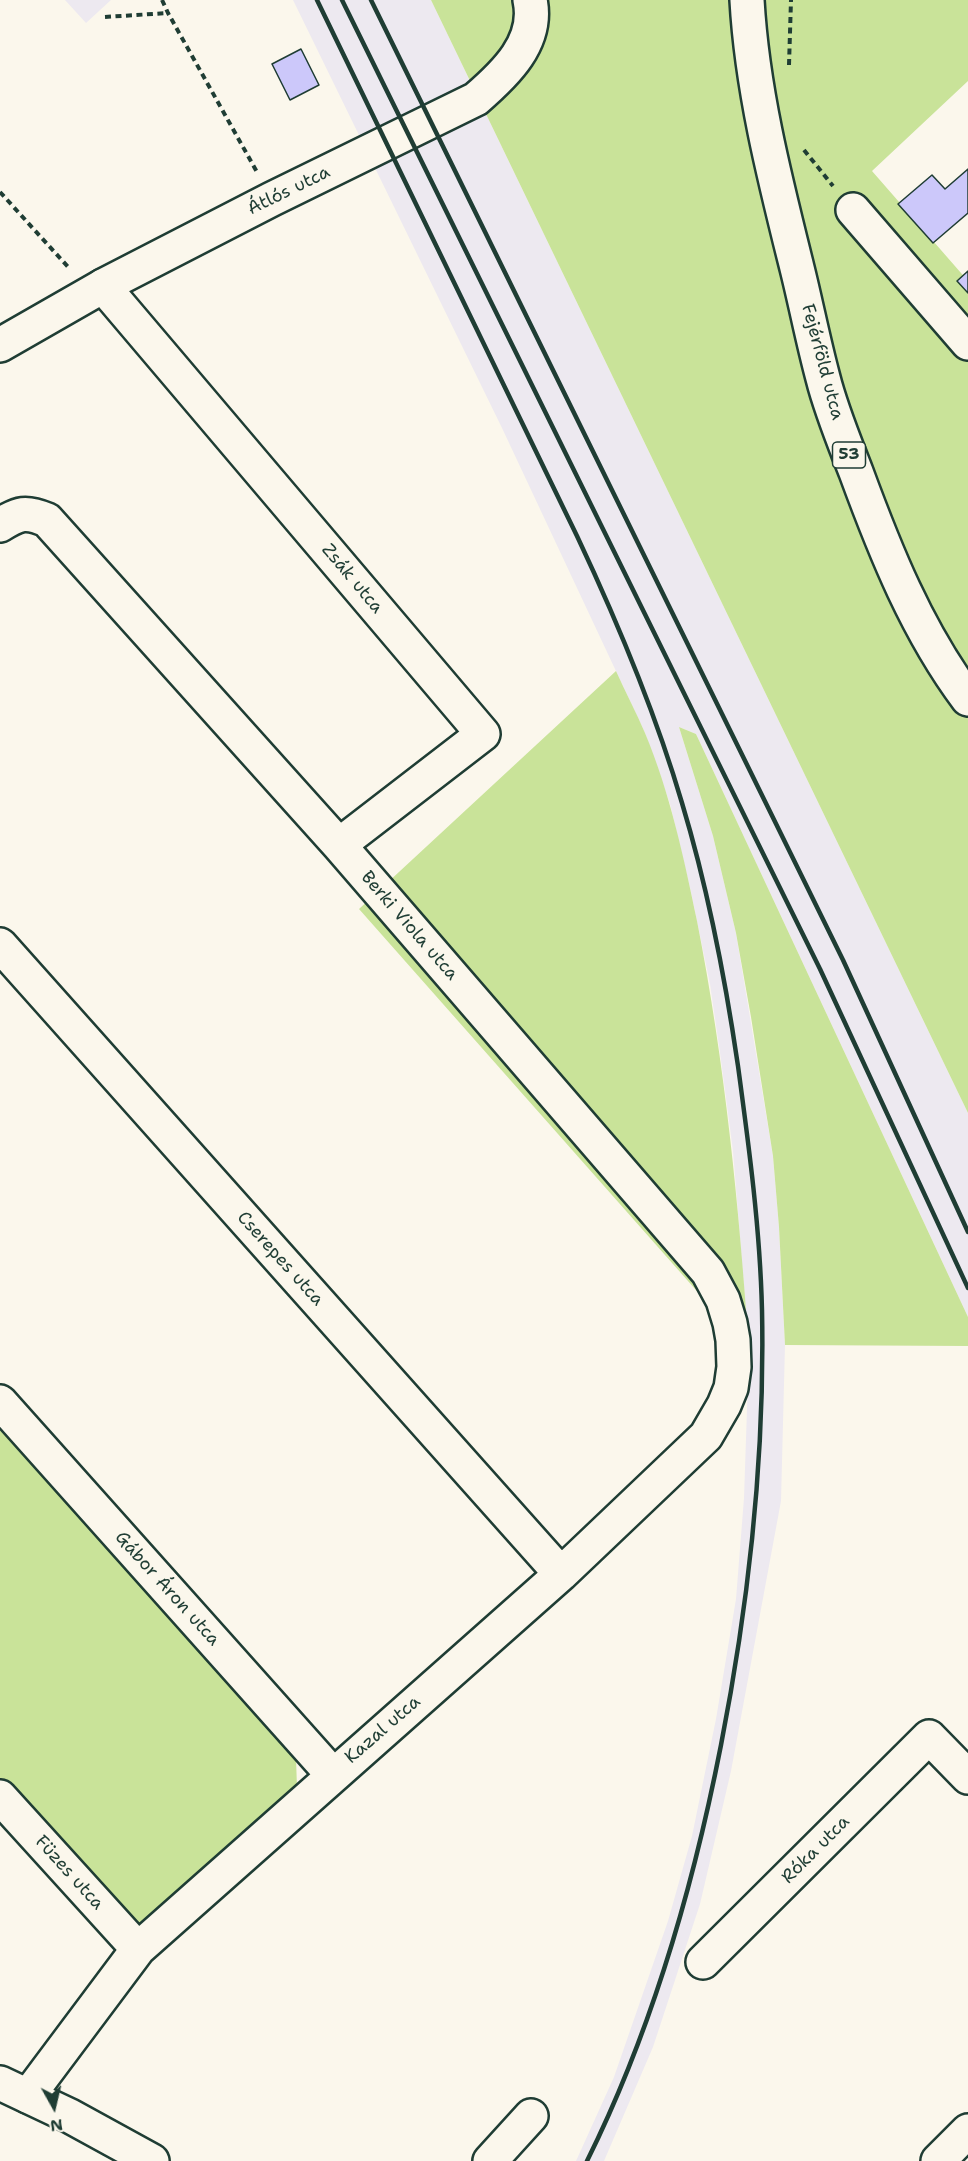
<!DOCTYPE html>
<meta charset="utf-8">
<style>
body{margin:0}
#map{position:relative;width:968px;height:2161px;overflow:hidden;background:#fbf7ec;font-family:"Shantell Sans",sans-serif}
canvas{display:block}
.north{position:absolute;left:24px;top:2077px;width:60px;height:60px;-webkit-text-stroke:4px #fbf7ec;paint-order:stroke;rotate:172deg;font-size:16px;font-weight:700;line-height:24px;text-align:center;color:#1f3d34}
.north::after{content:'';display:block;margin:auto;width:21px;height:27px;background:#1f3d34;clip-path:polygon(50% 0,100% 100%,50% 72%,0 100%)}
</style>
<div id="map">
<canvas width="968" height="2161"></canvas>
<div class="north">N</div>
</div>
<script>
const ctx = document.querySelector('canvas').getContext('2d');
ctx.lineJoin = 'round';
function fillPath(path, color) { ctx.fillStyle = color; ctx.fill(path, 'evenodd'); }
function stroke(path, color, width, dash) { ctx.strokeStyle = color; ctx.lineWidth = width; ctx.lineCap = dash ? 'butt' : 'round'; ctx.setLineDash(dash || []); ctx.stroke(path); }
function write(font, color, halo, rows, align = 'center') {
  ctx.font = font + ' "Shantell Sans",sans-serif'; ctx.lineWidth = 6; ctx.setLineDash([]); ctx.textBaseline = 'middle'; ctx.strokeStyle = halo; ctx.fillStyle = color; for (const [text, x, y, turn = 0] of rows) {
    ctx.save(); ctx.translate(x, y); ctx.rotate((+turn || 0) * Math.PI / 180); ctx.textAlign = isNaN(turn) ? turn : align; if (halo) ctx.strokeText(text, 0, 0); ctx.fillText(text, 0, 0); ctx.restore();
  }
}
fillPath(new Path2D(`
 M65,0H111L86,23Z
 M293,0H431L968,1113V1317L696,734L679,727L713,836L736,933L773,1156L779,1227L785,1345L781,1501L731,1771L700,1904L653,2047L604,2161H576L614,2077L668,1921L692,1836L716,1719L736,1599L744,1498L749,1350L733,1151L720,1053L710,984L690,888L670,804L645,733L502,428Z`), '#ede9f0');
fillPath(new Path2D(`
 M431,0H968V81L872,171L968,281V1113Z
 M616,671C625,691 636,712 645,733C670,793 684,858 697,921C725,1063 739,1206 749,1350L359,909Z
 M679,727L696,734L968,1317V1346L785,1345L779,1227L773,1156L751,1017L736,933L713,836Z
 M0,1426L296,1758L297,1788L137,1930L0,1781Z`), '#c9e399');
const building = new Path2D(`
 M301,49L319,85L290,100L272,64Z
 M968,169V213L933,243L898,204L932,175L945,189Z
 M968,271V293L957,281Z`);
fillPath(building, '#ccc8fa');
stroke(building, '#1f3d34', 1.5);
const street = new Path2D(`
 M853,210L968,343
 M103,286L483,734L339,845
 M0,525C19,513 26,511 47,520L339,845L708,1272L723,1300L730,1323L733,1340L734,1367L731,1388L724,1405L706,1436L561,1574L138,1949L28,2096
 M0,945L561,1574
 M0,1402L333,1775
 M0,1797L138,1949
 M703,1962L929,1737L968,1777
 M490,2161L531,2116
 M938,2161L968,2131`);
const secondary = new Path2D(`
 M0,345L103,286L272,199L476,99C505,74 539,42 530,0
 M0,2083L70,2116L152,2161`);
const primary = new Path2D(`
 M747,0C752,90 775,180 797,268C806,304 813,341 823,378C831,410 844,441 856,472C885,551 917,631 968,699`);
stroke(street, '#1f3d34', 38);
stroke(secondary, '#1f3d34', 38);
stroke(primary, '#1f3d34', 38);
stroke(new Path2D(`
 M162,0L168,13L257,172
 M105,17L168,13
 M789,65L791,0
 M804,150L833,186
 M0,192L69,268`), '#1f3d34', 4, [6, 4.5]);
stroke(street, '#fbf7ec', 33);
stroke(secondary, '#fbf7ec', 33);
stroke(primary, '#fbf7ec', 33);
stroke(new Path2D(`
 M317,0L577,536C618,623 655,711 682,803C708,889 725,977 738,1066C749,1147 760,1228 762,1310C765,1456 749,1602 721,1745C693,1888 652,2030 587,2161
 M342,0L820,969L968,1288
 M371,0L843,960L968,1232`), '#1f3d34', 4.5);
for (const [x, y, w] of [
 [849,455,33]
]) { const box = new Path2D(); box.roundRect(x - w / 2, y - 13, w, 26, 4.5); ctx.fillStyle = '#fbf7ec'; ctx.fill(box); stroke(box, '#1f3d34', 1.5); }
write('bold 16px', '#1f3d34', null, [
 ["53",849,455]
]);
write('18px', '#1f3d34', '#fbf7ec', [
 ["Átlós utca",289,191,-26],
 ["Fejérföld utca",822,362,75],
 ["Zsák utca",352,579,50],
 ["Berki Viola utca",409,926,49],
 ["Cserepes utca",280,1259,48],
 ["Gábor Áron utca",167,1589,48],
 ["Kazal utca",383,1730,-41],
 ["Róka utca",816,1850,-45],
 ["Füzes utca",69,1873,48]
]);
</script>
